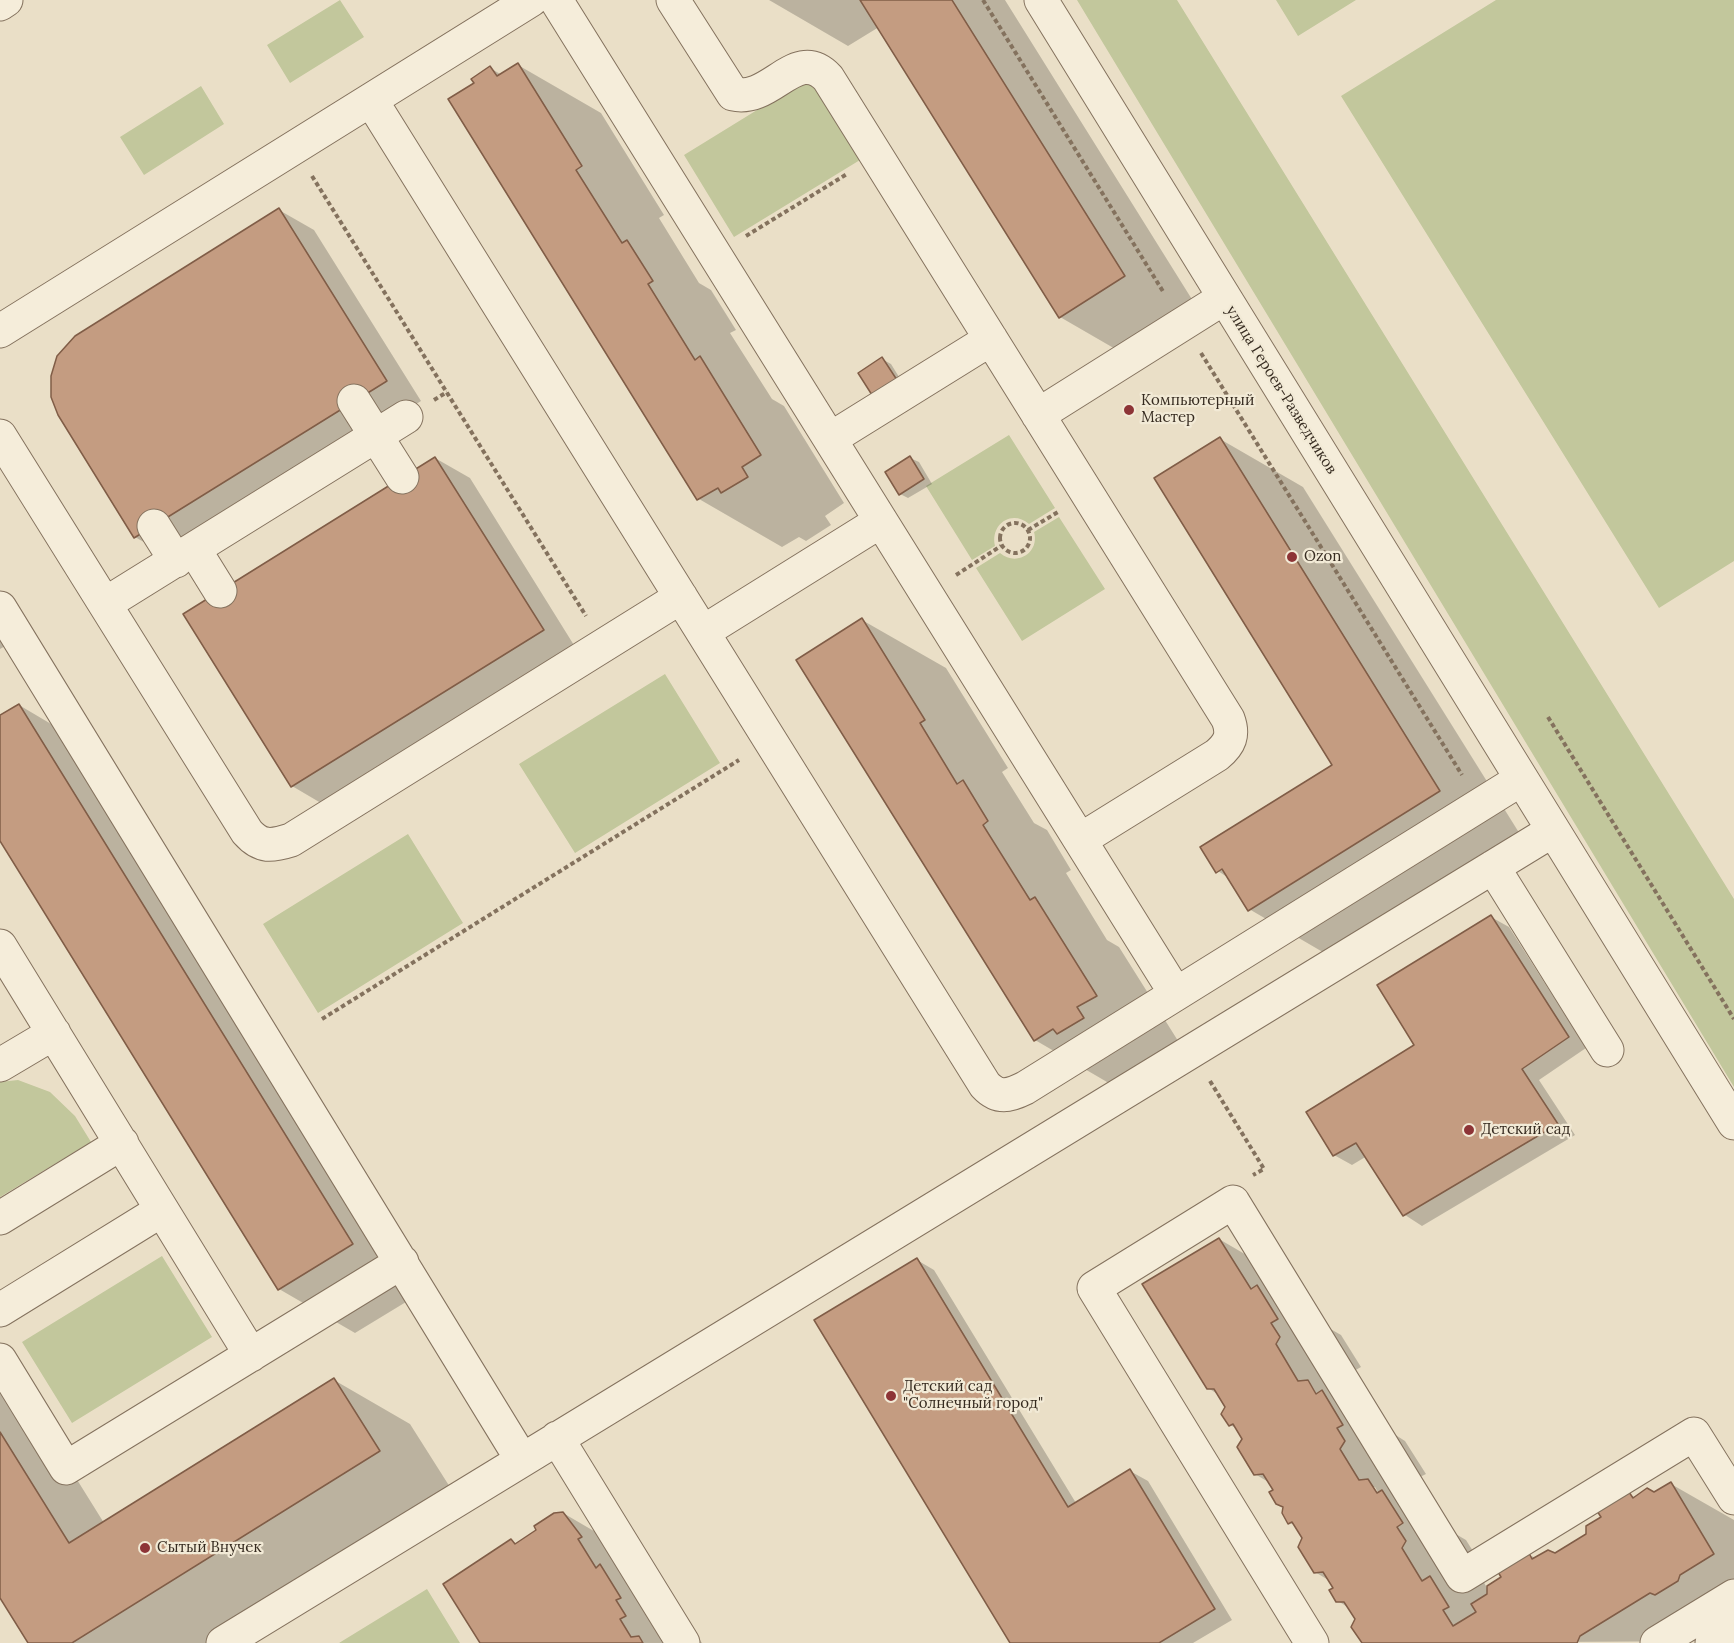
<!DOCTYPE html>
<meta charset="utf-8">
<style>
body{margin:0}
canvas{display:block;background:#eadfc7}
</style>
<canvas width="1734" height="1643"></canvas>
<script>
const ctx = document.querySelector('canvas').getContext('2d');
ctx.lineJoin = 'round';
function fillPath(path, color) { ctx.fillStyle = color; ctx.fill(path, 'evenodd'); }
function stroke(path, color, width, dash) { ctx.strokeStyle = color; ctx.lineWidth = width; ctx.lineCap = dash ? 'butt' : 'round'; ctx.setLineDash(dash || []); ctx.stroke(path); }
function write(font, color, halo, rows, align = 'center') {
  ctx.font = font + ' Lora,serif'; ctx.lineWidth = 4.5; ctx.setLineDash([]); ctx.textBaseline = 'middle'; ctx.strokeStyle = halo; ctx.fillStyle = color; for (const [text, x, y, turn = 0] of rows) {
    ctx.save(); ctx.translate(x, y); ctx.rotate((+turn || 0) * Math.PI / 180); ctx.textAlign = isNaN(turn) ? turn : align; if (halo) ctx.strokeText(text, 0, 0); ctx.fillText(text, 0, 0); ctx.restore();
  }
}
fillPath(new Path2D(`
 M340,0L364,37L290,83L267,45Z
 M1077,0H1177L1734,899V1087Z
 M1276,0H1356L1298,36Z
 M1496,0H1734V561L1659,608L1341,96Z
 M809,78L860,160L734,237L684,155Z
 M201,86L224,124L144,175L120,137Z
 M1009,435L1055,508L1029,524C1012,509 990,524 995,546L972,560L926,486Z
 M1059,517L1105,589L1022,641L976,568L1000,553C1016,567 1040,553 1034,532Z
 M665,674L720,763L575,853L519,764Z
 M408,834L463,923L318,1013L263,924Z
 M18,1080L50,1092L75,1116L91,1142L0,1197V1082Z
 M162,1256L212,1337L72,1423L22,1342Z
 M427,1589L460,1643H339Z`), '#c2c79c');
fillPath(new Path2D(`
 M769,0H1005L1208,325L1143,365L1060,317L879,27L848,46Z
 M518,65L601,113L664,215L659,218L699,283L711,290L736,330L730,333L772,399L784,406L844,503L825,516L831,525L806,541L799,537L782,547L699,499L476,84L490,68L502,75Z
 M279,210L314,230L421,401L170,557L135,537Z
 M882,359L891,364L904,385L882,399Z
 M1220,439L1303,487L1523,839L1333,958L1249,909L1230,879L1218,871L1334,765Z
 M435,458L470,478L577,650L326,806L292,786Z
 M910,458L919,462L932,484L908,498L900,494Z
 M862,620L946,668L1008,768L1002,772L1034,823L1047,830L1071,870L1066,873L1107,940L1119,947L1180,1044L1119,1089L1035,1040Z
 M0,634L7,645L0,649Z
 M19,705L95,750L429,1288L355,1333L279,1289L0,839V717Z
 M1491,917L1509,927L1586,1048L1539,1080L1575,1135L1422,1226L1405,1215L1367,1156L1352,1165L1334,1155L1416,1045Z
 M1219,1239L1303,1288L1327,1327L1341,1335L1361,1367L1354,1371L1394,1434L1405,1441L1426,1474L1420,1477L1454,1533L1466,1540L1486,1572L1480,1575L1487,1588L1503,1578L1529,1555L1536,1558L1555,1555L1587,1535L1629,1494L1636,1498L1654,1494L1671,1484L1734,1520V1641L1363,1643L1356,1619L1349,1608L1338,1601L1330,1581L1315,1572L1304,1538L1297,1527L1289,1522L1284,1507L1270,1483L1255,1474L1244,1439L1238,1429L1230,1425L1227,1407L1219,1395L1208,1388ZM1371,1487H1375L1382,1499Z
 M917,1260L934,1270L1076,1503L1130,1471L1148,1481L1232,1620L1193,1643H1012Z
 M0,1356L104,1523L334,1380L410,1424L455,1495L218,1643H30L0,1595Z
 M563,1513L647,1562L702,1643H482L511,1540L517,1544Z`), '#0003');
const building = new Path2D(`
 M860,0H952L1125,276L1059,318Z
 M518,63L582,166L576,170L622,243L627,240L653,281L648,284L695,360L700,356L761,455L742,467L748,477L721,493L718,488L697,500L448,99L474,83L471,79L490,66L497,76Z
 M279,208L387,381L134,538L58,415L51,397V376L57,356L75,336Z
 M882,357L897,380L872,395L858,373Z
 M1220,437L1440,791L1248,911L1222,869L1216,873L1200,847L1332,765L1154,478Z
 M910,456L924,479L899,495L885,472Z
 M435,457L544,630L291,787L183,614Z
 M862,618L925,720L920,723L957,784L963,780L988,821L983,825L1030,900L1035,897L1097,996L1077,1007L1084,1018L1057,1034L1053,1029L1034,1041L796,660Z
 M19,704L353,1244L278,1290L0,841V715Z
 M1491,915L1569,1037L1522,1069L1558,1124L1403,1216L1356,1143L1333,1156L1306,1112L1414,1045L1377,985Z
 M1219,1238L1251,1289L1257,1285L1278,1319L1271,1323L1280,1337L1276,1344L1298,1381L1308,1380L1316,1394L1322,1390L1343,1425L1337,1428L1345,1441L1340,1449L1359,1480L1368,1479L1377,1493L1382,1490L1403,1523L1397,1527L1406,1541L1402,1548L1422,1581L1430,1576L1449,1607L1443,1610L1453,1626L1476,1612L1471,1604L1487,1594V1586L1501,1577L1498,1572L1529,1553L1532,1559L1548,1550L1555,1553L1586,1534V1526L1601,1517L1597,1511L1629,1492L1633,1498L1647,1488L1654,1492L1671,1482L1714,1554L1680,1575L1678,1581L1655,1595L1650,1593L1580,1636L1577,1643H1362L1351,1627L1355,1619L1344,1602H1336L1329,1590L1333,1588L1323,1572L1314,1573L1298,1547L1302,1538L1292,1522L1288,1524L1282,1513L1283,1507L1276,1504L1269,1492L1273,1490L1263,1474L1254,1475L1237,1447L1242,1439L1233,1424L1229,1426L1221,1414L1225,1407L1214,1389H1207L1142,1284Z
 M917,1258L1068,1507L1130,1469L1215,1609L1159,1643H1010L814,1320Z
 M334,1378L380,1451L72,1643H28L0,1598V1432L69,1543Z
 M563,1512L582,1537L578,1539L596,1568L600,1564L621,1598L616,1600L626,1616L620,1619L631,1637L639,1636L643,1643H480L443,1584L511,1539L515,1544L536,1530L534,1526L554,1513Z`);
fillPath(building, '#c49c81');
stroke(building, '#805d47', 1.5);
const minor = new Path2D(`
 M556,0L1176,994
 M673,0L733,94C772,103 796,44 828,78L1228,719C1234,735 1230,744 1217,755L1080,840
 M1041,0L1734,1123
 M0,4L6,0
 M371,100L985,1085C998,1099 1009,1096 1025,1088L1520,780
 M0,331L531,0
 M354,401L402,477
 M1038,415L1224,298
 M0,436L247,832C261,848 272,846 291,840L681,597
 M830,439L991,339
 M154,526L176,561
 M194,549L220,591
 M105,604L406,417
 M0,608L522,1460
 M703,632L881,521
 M1493,867L1607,1050
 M0,946L251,1355
 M0,1065L54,1033
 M0,1218L122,1143
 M0,1310L162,1210
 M0,1360L66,1468L402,1262
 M557,1438L683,1643
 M223,1643L1552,831
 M1312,1643L1094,1288L1233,1202L1462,1576L1694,1434L1734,1498
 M1657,1643L1734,1596
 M1712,1643L1734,1630`);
stroke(minor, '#84725e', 35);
stroke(new Path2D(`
 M983,0L1164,293
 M312,176L586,616
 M746,236L847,174
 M1201,353L1462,775
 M434,400L447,392
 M1000 538a15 15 0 1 1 30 0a15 15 0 1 1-30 0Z
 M1028,530L1058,512
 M956,575L1001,546
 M1548,717L1734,1019
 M322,1019L739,760
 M1210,1081L1264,1169L1253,1175`), '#84725e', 4, [4.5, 3]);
stroke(minor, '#f5edda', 33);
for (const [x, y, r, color] of [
 [1129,410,6,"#8d3436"],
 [1292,557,6,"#8d3436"],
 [1469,1130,6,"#8d3436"],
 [891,1396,6,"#8d3436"],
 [145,1548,6,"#8d3436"]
]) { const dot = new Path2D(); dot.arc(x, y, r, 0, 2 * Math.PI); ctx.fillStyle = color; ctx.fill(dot); stroke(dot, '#f2ead6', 2); }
write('15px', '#362b20', '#f2ead6', [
 ["улица Героев-Разведчиков",1281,390,58]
]);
write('15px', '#362b20', '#f2ead6', [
 ["Компьютерный",1141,401],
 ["Мастер",1141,418],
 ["Ozon",1304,557],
 ["Детский сад",1481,1130],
 ["Детский сад",903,1387],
 ["\"Солнечный город\"",903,1404],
 ["Сытый Внучек",157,1548]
], 'left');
</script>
